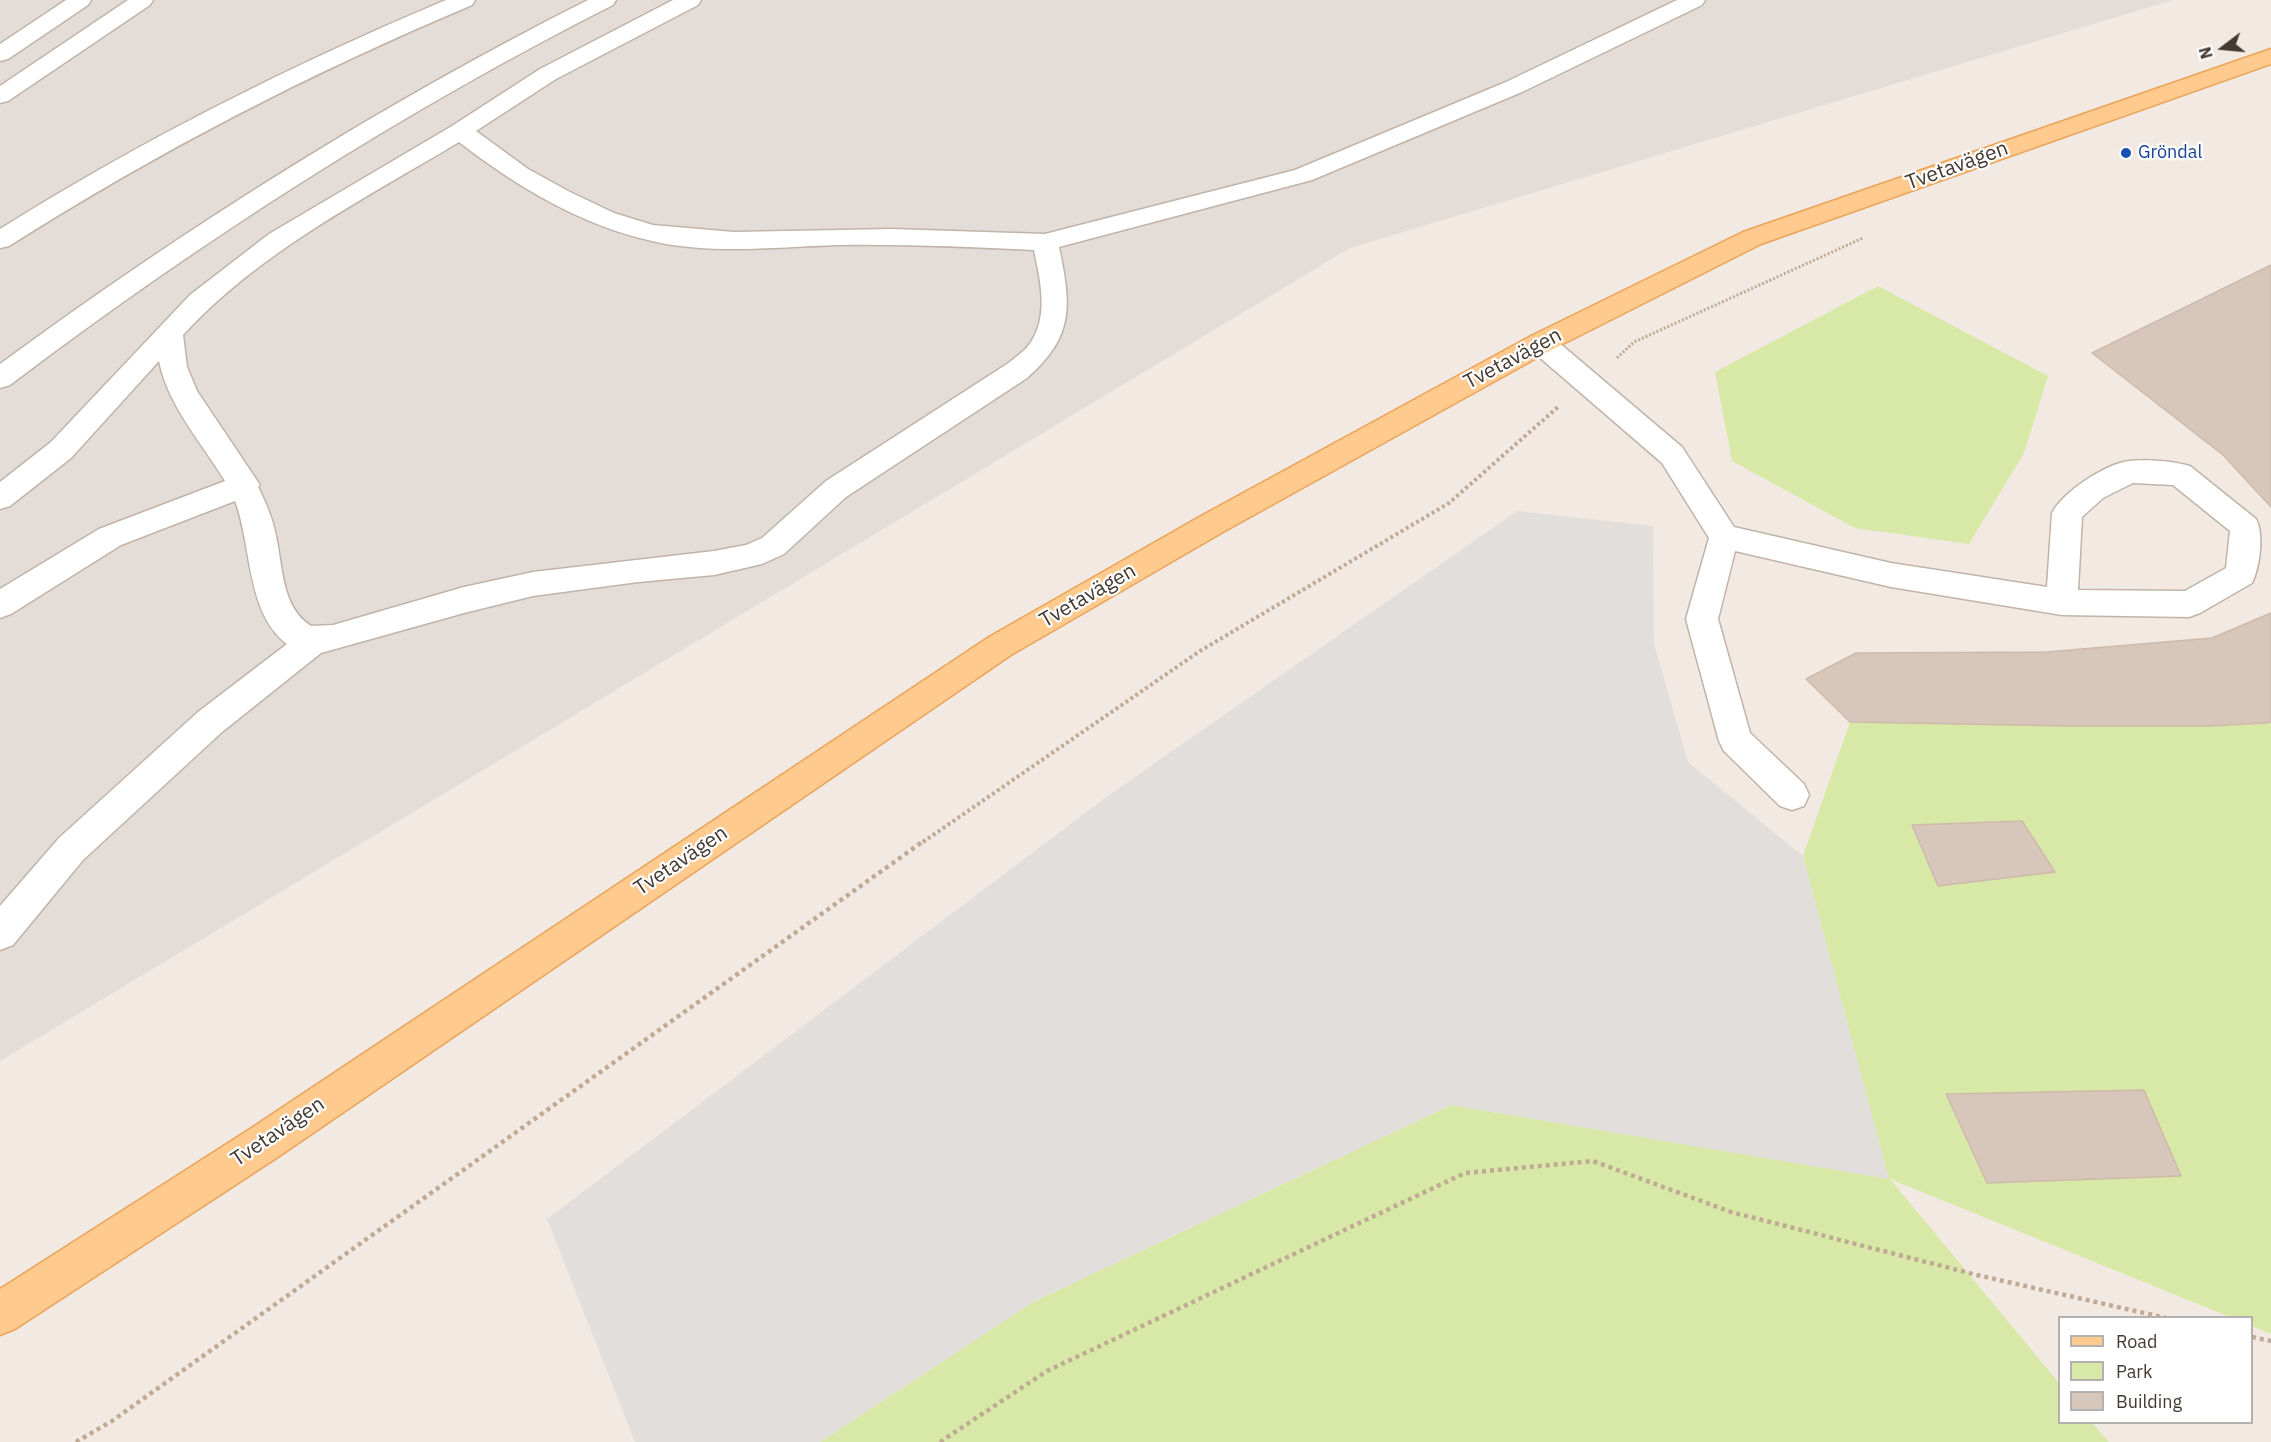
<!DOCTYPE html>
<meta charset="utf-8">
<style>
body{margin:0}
#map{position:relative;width:2271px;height:1442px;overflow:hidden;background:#f2eae2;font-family:"IBM Plex Sans",sans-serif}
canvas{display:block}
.legend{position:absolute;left:2058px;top:1316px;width:195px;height:108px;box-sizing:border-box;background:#fff;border:2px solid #b4b0ad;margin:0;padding:8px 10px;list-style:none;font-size:18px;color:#443a32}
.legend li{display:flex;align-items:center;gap:12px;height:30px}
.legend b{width:30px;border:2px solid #b4b0ad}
.north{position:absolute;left:2193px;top:18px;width:60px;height:60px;-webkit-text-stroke:4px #fff;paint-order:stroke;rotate:254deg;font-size:16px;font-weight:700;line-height:24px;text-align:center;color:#443a32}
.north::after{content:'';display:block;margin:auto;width:21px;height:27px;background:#443a32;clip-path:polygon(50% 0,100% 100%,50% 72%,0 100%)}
</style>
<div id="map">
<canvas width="2271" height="1442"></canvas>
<ul class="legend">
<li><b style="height:8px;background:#ffca8e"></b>Road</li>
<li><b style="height:16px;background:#d8e9a7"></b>Park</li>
<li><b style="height:16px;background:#d7c6ba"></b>Building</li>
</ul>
<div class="north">N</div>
</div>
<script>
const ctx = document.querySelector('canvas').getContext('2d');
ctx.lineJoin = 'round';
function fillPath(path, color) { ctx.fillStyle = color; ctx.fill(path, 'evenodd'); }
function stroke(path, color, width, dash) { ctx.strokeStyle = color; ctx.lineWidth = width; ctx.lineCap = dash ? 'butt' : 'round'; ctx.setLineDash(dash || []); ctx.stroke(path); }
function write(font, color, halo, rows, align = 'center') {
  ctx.font = font + ' "IBM Plex Sans",sans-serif'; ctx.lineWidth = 4.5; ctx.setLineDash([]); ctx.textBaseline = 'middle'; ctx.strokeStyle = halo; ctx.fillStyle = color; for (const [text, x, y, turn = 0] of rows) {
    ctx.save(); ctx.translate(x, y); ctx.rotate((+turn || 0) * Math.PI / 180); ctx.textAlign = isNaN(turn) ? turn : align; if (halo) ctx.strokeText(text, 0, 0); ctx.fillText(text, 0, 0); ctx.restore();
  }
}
fillPath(new Path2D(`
 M0,0H2173L1350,248L0,1061Z`), '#e4dcd7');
fillPath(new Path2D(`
 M1878,286L2048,376L2024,453L1969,544L1855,528L1732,461L1715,372Z
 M1850,722L2209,726L2271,722V1334L2252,1326V1318L2230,1317L1890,1179L2059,1383L2060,1422L2092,1423L2109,1442H820L1033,1302L1451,1105L1888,1178L1803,856ZM2022,821L2055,871L1938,886L1912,826ZM2144,1090L2181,1176L1987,1183L1946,1095Z`), '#d8e9a7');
fillPath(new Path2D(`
 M1517,511L1653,526L1654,644L1688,762L1803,856L1889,1179L1451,1105L1033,1302L820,1442H635L547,1219L1109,795Z`), '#e2dedb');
const building = new Path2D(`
 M2271,265V507L2223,455L2092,353Z
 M2271,613V722L2265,723L2209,726H2068L1850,722L1806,679L1856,653L2046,652L2212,638Z
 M2022,821L2055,872L1938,886L1912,825Z
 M2144,1090L2181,1176L1987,1183L1946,1094Z`);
fillPath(building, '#d7c6ba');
stroke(building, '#cfbaaa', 1.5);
const minor = new Path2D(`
 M66,0H91L88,5L8,59L0,61V44Z
 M128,0H153L150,5L8,101L0,103V86Z
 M446,0H475L472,5C310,73 157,152 9,246L0,248V229C142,140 291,65 446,0Z
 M588,0H616L613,5C401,112 199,242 10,385L0,388V364C185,228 383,103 588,0Z
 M673,0H701L698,5L556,79L476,131L528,169L570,192L614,213L653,225L734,232L892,229L1045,234L1295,170L1506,82L1677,0H1705L1702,5L1522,92L1312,180L1059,247C1071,305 1075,336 1027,378L846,497L784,554L762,564L714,575L638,582L533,596L464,613L321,653L222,732L83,860L13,945L0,950V906L59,838L198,712L287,644C246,613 252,545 235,501L121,545L11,614L0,618V589L99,529L225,481C202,443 168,406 159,361L71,458L10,506L0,509V482L51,442L190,295L269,234L452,126L540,69ZM459,142C516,186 580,225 652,241C712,255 777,247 838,245C903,244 969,247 1034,250C1040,279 1049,315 1031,342C1025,351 1016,357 1007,364L826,481L762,538L746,545L714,551L533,572L464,587L333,625L311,626C281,607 283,567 276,536C273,519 266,503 258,487L260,485L197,391L187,367L183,335C259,252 364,199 459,142Z
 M1541,334L1551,336L1682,447L1734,527L1891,563L2047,587L2052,513C2063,492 2105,464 2129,461C2147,459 2173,461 2190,466L2256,519C2264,534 2260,567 2252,583L2200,613L2189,617L2062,615L1891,587L1735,551L1718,619L1750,733L1804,784L1809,795L1804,806L1792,810L1780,806L1724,751L1719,741L1686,619L1709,538L1662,463L1531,350L1528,343L1531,336ZM2133,483L2173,485L2230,531L2226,568L2185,591L2078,590L2082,517L2103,498Z`);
const major = new Path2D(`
 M2271,49V64L1761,244L1551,350L1223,532L1011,655L278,1157L15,1329L0,1335V1289L250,1129L989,637L1201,516L1531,336L1743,232Z`);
stroke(minor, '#c1b3a7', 3);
stroke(major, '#eaa358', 3);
stroke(new Path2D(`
 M1617,358L1634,342L1863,238`), '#c0a995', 3, [2, 2]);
stroke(new Path2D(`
 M923,842L1200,651L1449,503L1558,407`), '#c0a995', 4, [3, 3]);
stroke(new Path2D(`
 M2252,1337L2271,1341
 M76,1442L112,1421L925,840
 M940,1442L1047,1371L1465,1173L1593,1161L1731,1212L1977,1275L2166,1318`), '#c0a995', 4.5, [4, 4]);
fillPath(minor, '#fff');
fillPath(major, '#ffca8e');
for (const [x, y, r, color] of [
 [2126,153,6,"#1a4fb4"]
]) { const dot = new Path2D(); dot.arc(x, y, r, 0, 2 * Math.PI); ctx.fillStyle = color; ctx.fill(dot); stroke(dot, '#fff', 2); }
write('18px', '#164399', '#fff', [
 ["Gröndal",2138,153]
], 'left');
write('21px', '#443a32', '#fff', [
 ["Tvetavägen",1957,166,-20],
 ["Tvetavägen",1513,359,-28],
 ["Tvetavägen",1088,596,-30],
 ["Tvetavägen",681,861,-34],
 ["Tvetavägen",278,1132,-34]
]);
</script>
